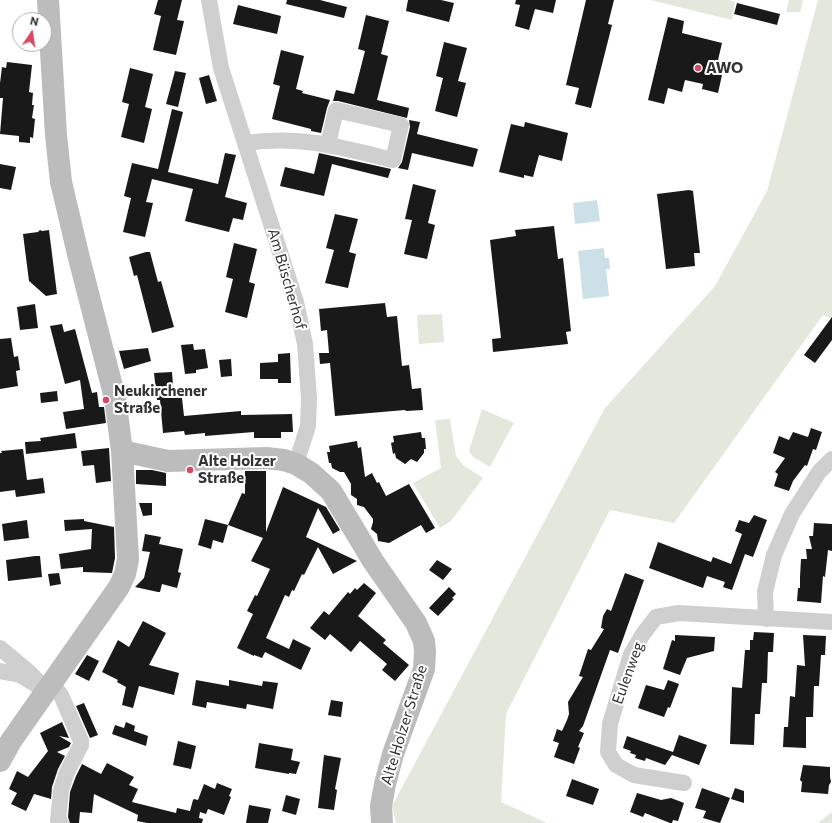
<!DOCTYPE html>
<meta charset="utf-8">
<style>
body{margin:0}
#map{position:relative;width:832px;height:823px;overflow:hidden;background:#fff;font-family:Commissioner,sans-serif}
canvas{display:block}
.north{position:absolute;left:12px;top:12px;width:40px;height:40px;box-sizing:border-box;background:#fff;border:1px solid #adadad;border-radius:50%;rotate:13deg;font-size:11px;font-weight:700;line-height:16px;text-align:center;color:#323232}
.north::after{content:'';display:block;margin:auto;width:14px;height:18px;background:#d54966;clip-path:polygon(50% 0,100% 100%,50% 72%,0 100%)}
</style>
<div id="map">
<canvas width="832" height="823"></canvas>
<div class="north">N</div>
</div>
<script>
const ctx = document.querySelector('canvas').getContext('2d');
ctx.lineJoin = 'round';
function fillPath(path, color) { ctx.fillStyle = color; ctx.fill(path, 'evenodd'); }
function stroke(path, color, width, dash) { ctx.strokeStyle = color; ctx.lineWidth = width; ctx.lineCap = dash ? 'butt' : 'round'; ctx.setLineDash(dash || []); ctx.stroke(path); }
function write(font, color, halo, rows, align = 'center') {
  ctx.font = font + ' Commissioner,sans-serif'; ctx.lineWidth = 4; ctx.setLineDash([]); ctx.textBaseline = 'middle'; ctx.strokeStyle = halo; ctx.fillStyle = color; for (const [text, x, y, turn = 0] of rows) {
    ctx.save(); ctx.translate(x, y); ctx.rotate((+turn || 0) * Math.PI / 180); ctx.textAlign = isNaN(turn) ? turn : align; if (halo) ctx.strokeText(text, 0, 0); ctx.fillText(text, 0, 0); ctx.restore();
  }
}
fillPath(new Path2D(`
 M650,0H729L735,2L732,20Z
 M789,0H803L800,12H786Z
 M818,0H832V319L823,315L674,523L610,510L506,714L501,802L547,823H396L392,806L605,408L715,286L767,191Z
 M442,314L444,342L419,344L417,315Z
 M482,409L514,423L490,467L473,457L469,451Z
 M450,419L456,456L463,465L483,478L451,521L440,528L413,483L441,468L435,420Z
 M832,812V823H818Z`), '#e4e8dc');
fillPath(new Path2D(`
 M597,200L600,221L575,224L573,203Z
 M604,248L605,258H609L610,269H606L609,296L583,299L578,251Z`), '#cbe0e7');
fillPath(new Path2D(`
 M158,0H182L177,20L184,21L176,55L153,50L161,16L154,14Z
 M287,0H320L347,7L344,18L286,4Z
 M408,0H441L454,3L449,22L406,11Z
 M516,0H556L553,13L535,9L529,30L515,26L520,5L515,4Z
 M586,0H614L608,24L612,25L591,108L575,104L579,88L566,85Z
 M737,3L780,14L777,25L734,14Z
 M238,5L281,16L277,34L233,24Z
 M366,15L389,21L381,54L388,56L377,100L409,108L407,118L338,101H333L336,90L354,94L365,51L358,49Z
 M668,17L684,21L682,33L722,43L715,73L722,75L718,93L702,89L703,84L685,80L682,92L668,88L664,104L648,100Z
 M444,42L467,48L458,81L466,83L457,117L435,111L443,78L436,76Z
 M281,50L304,56L296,89L303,91L302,93L330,100L327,108L321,133L311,131V129L272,119L280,86L273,84Z
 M7,62L32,65L29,92L33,93L32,105H34L32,118L35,119L33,138L30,137V143L19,142V136L0,134L3,98H0V83L2,67L6,68Z
 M130,68L153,74L145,107L152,109L144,143L121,137L129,104L122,102Z
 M175,71L186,73L178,107L166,104Z
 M209,75L217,101L206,104L199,78Z
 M172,109L183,112L168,172L218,184L225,153L236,155L225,197L247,203L243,220L233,218L229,232L185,221L193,189L152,179L146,202L153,203L145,237L123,232L131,198L124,196L132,163L158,169Z
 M409,120L420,122L417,134L478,149L473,167L412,153L408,170L398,168L402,162L410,127Z
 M525,122L568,133L562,161L539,155L533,177L524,175V178L499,172L511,124L524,127Z
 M319,153L391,169L388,178L332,164L324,196L280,186L285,167L314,174Z
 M0,164L16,167L11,190L0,188Z
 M413,184L436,190L428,223L435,225L427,259L404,254L412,220L405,219Z
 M689,190L693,191L700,253H694L695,266L666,269L657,194Z
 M335,214L358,219L349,252L356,254L348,288L325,283L334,250L326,248Z
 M554,226L558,259L563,258L571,331L566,332L568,344L493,352L492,339L501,338L490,240L516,236L515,230Z
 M40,230L42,231L49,230L57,294L46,296L29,281L23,234L38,232Z
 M234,243L257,249L249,282L255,284L247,318L225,312L233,279L226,277Z
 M146,252H150L158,282L161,281L174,327L152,333L137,275L134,276L129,257Z
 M385,303L387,317L397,316L402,366L409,365L412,389L421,388L423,410L406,411L405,410L335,416L330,363L320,364L319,353H329L327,330L321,331L319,309Z
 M35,304L38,328L20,330L17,307Z
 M832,317V340L815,363L804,355Z
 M62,324L64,332L75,329L92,393L97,392L99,407H104L106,423L66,429L63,412L84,409L80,380L65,384L52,334L50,326Z
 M11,338L14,357L18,356L20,370L16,371L18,386L0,389V339Z
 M193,344L194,350L205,349L208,368L196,370V373L185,374L181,345Z
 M148,348L151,361L124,369L119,351Z
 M290,353L291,383H278V379H260V363L278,362V354Z
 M231,359L232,376L221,377L219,360Z
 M172,372L174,398H182L184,416L241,411V415L292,414L293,432H281V438H254V432L205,436V433L185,435L184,431L163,433L160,400H157L154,373Z
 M57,391L58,401L41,403L40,393Z
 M811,428L822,432L816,450L813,449L807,466L805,465L793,481L789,491L774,486L778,474L775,472L785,458L773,453L779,436L789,440L793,432L808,437Z
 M421,432L422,438H425L426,449H424V453L417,462L411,459L405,464L396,458L395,453L393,454L391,443L394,442L393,436Z
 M75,433L77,448L26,454L25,442L41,441L40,438Z
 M357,441L358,448L361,447L365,477L372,473L377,483L379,482L386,496L409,484L435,528L426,533L421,525L389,543L378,541L377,534L371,529L373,522V519L364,507L357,505V499L351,495V484L344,472H340L332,468L331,463H329L327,452H330L329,446Z
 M109,448L111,481L96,483L94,465L83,466L81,451Z
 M23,449L27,480L43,478L45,493L16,497L15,490L0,492V453H2L1,451Z
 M136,470H152L166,473V486L136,484Z
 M245,471H266V532L283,487L326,507L340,530L333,534L318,508L306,537L357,561L333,574L318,547L304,575L302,574L294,591L292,590L289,597L285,595L266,638L289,649L293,639L311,648L301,670L265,652L262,658L254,655V656L237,648L253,614L247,611L255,595L257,596L270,569L251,561L263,538L228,525L242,493L245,494Z
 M139,503H152V515L143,516Z
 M754,515L767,520L753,557L745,554L732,590L723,587L725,582L707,576L703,588L649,568L658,542L711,562L713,557L731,564L742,534L735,531L739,520L749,523Z
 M84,519V521L114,527L115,558L112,573L83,572V567L61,569L59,554L91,549L92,529L65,531L64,520Z
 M205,519L228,525L223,543L213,540L211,549L198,545Z
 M27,520L29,538L4,541L2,524Z
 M814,523L832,524V551L828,550L825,577L823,576L821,603L797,601L798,588H800V577L801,559H807L806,549H812L809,536H813Z
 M145,534L161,537L159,544L183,549L178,572L181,573L177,588L162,584L160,592H158L135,587L144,578L150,552L142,551Z
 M35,556H40L42,577L8,581L6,560Z
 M437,560L452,569L443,580L429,570Z
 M59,573L61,584L50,586L48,574Z
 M625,573L644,580L618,653L610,650L583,726L579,731L584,733L578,747L580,748L574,764L554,757L559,743L553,741L557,729L562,731L567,720L569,714L568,702L583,677L579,676L588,649L591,650L604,629L601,628L603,616L607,609L611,611Z
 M364,583L376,593L358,616L386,640L383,643L409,665L395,681L382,670L387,664L360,641L351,652L330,634L325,640L310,628L324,611L329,615L348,592L350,594L355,588L357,590Z
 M449,587L456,594L452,598L454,599L438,616L429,608Z
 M143,621L166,633L149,665L179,673L174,695L139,686L133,708L122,705L126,687L117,682L118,680L102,672L118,640L129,647Z
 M754,632L774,633L773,652H768L767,683H762L760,714H755L754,745L730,744L732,687L742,688L745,650H750V640H753Z
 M675,635L715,637L714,651L687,658L680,675L663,669L672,640L675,641Z
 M803,635L826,636L825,655H821L819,686H814L813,717H806V748L783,747L784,727H788L790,696L795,697L797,665L805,666Z
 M87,655L99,661L89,681L75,674Z
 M196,680L229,686V680L262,686L263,681L278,683L273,709L247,704L246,709L207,702L206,708L192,705Z
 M668,680L679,684L670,708L668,707L664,717L638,708L646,685L664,690Z
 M331,700L343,702L341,717L328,715Z
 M84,703L98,735L90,738L76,706Z
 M62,722L69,738L59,736L71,743L69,747L57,752L65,756L58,769L52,787L51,799L34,794L26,811L11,804L17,793L9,789L17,771L28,777L48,751L40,733Z
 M126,722L135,726L134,731L148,736L146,746L112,734L115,725L124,728Z
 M679,735L707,745L699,765L672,755L665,765L646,758L645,761L635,758L636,755L630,753L631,751L623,748L627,736L673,752Z
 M178,741L196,746L191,769L173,765Z
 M259,743L293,749L291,760L300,762L296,774L289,773V774L255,768Z
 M324,755L341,758L335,789L337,790L334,810L318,808Z
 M107,763L134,777L129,785L138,789L132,802L176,813L177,808L190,811L193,800L194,799L198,800L204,784L215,789L217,783L232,789L229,796L231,797L224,815L208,809L206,814L200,812L199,818L203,819L202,823H147L137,821L138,815L94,794L92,813L80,812L79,823H70L68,817L70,792L76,776L82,764L101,774Z
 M803,765L830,767V777L831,782L829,785L828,794L801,792L802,782L800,780Z
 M572,779L599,789L593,805L566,796Z
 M702,788L730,798L720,823L703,818L706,811L695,808Z
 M735,788L744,791V803L731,799Z
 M637,793L661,800L671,798L684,803L678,821L673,820L672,823H670L645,813L643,817L630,812Z
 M286,795L300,799L296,815L282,811Z
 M249,805L271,809L268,823H246Z`), '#191919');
stroke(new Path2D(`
 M209,0L221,68L296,302L305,344L309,398L308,426L296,464
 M245,143C300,135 340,147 393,160L401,125L336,110L328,144
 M766,619L765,592L774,555L792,514L819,472L832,459
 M0,648L31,674L47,691L20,675L0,671
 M52,684L61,695L81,741V745L67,772L61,790L58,820L61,823
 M684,783L634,775L616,765L608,752L610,724L631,654L643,634L656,617L679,613L832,622`), '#cfcfcf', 16);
stroke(new Path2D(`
 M122,451L168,461L266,458L284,460L296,464L311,473L331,491L373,561L416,623L424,641L425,652L424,669L393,754L385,784L381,806L382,823
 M0,761L11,741L119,587L125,574L128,559L122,451L115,398L79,258L61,182L56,135L48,0`), '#bcbcbc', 22);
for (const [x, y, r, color] of [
 [698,68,4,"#d54966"],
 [106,400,4,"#d54966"],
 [190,470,4,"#d54966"]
]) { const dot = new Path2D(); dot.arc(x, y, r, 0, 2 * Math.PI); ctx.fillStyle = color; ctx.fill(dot); stroke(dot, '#fff', 1.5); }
write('bold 15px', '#323232', '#fff', [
 ["AWO",706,68],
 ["Neukirchener",114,391],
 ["Straße",114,408],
 ["Alte Holzer",198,461],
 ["Straße",198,478]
], 'left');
write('15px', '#323232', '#fff', [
 ["Am Büscherhof",287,279,74],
 ["Eulenweg",628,673,-70],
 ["Alte Holzer Straße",404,725,-73]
]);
</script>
